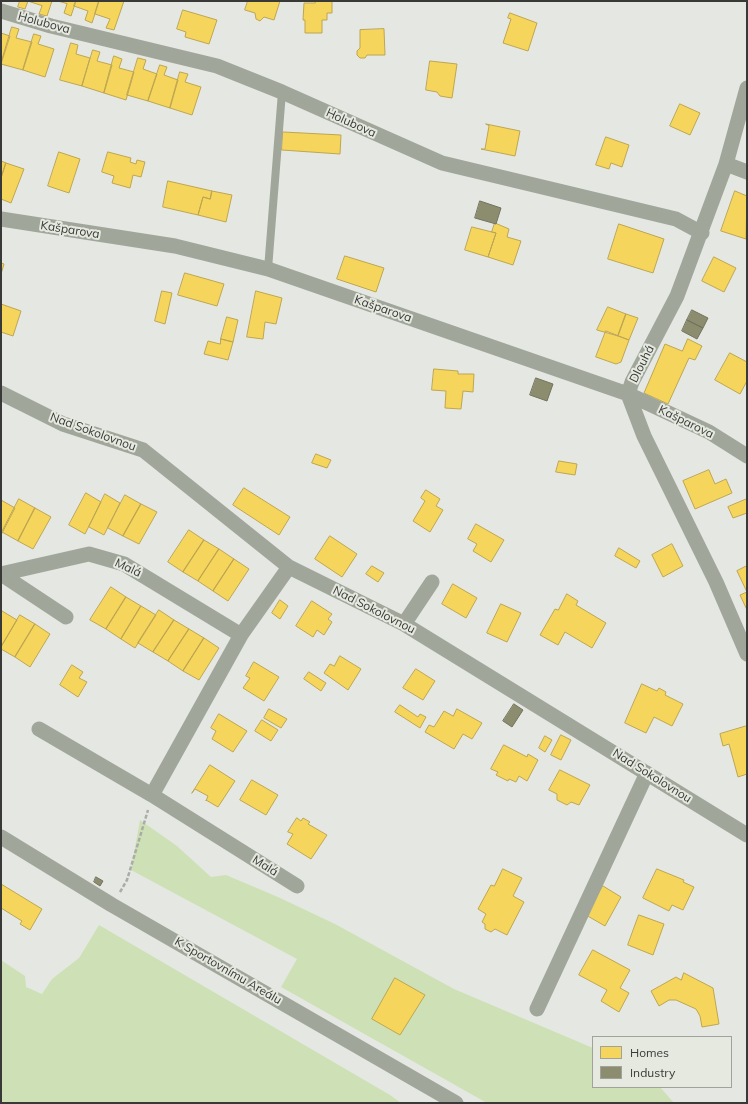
<!DOCTYPE html>
<meta charset="utf-8">
<style>
body{margin:0}
#map{position:relative;width:748px;height:1104px;overflow:hidden;background:#e5e7e2;font-family:Mulish,sans-serif}
canvas{display:block}
.frame{position:absolute;inset:0;border:2px solid #393a37;pointer-events:none}
.legend{position:absolute;left:592px;top:1036px;width:140px;height:52px;box-sizing:border-box;background:#e5e9e0;border:1px solid #a0a39c;margin:0;padding:5px 7px;list-style:none;font-size:12px;color:#393a37}
.legend li{display:flex;align-items:center;gap:8px;height:20px}
.legend b{width:20px;border:1px solid #a0a39c}
</style>
<div id="map">
<canvas width="748" height="1104"></canvas>
<div class="frame"></div>
<ul class="legend">
<li><b style="height:11px;background:#f6d55c"></b>Homes</li>
<li><b style="height:11px;background:#8c8c6e"></b>Industry</li>
</ul>
</div>
<script>
const ctx = document.querySelector('canvas').getContext('2d');
ctx.lineJoin = 'round';
function fillPath(path, color) { ctx.fillStyle = color; ctx.fill(path, 'evenodd'); }
function stroke(path, color, width, dash) { ctx.strokeStyle = color; ctx.lineWidth = width; ctx.lineCap = dash ? 'butt' : 'round'; ctx.setLineDash(dash || []); ctx.stroke(path); }
function write(font, color, halo, rows, align = 'center') {
  ctx.font = font + ' Mulish,sans-serif'; ctx.lineWidth = 4; ctx.setLineDash([]); ctx.textBaseline = 'middle'; ctx.strokeStyle = halo; ctx.fillStyle = color; for (const [text, x, y, turn = 0] of rows) {
    ctx.save(); ctx.translate(x, y); ctx.rotate((+turn || 0) * Math.PI / 180); ctx.textAlign = isNaN(turn) ? turn : align; if (halo) ctx.strokeText(text, 0, 0); ctx.fillText(text, 0, 0); ctx.restore();
  }
}
fillPath(new Path2D(`
 M140,820L177,846L211,877L226,875L278,897L335,924L454,989L593,1048V1087H660L674,1103H487L281,987L297,959L131,870Z
 M99,925L390,1095L401,1103H1V960L25,976L26,987L42,994L52,979L79,958Z`), '#cee1b6');
const homes = new Path2D(`
 M20,1H28L25,9L18,7Z
 M28,1H52L47,16L39,14L42,6Z
 M58,1H76L71,16L64,13L67,4Z
 M76,1H99L92,23L85,20L88,11L74,6Z
 M99,1H124L114,30L106,28L110,19L95,14Z
 M248,1H280L274,20L264,17L260,21L256,19L255,13L245,10Z
 M315,1H332V13H327V20H322V33H305V20H303L304,3H315Z
 M183,10L217,20L209,44L185,37L186,32L177,29Z
 M510,13L537,23L528,51L503,43L511,19L508,18Z
 M12,27L19,29L16,38L32,42L23,70L1,64Z
 M384,29L385,55H367L365,58H360L357,55V51L360,48V30Z
 M1,33L10,36L1,64Z
 M34,34L41,36L38,44L54,49L45,77L23,70Z
 M71,43L78,45L76,54L90,58L82,86L60,80Z
 M93,50L100,52L97,61L112,65L104,93L82,86Z
 M114,56L122,59L119,68L134,72L126,100L104,93Z
 M138,58L146,60L143,69L157,74L148,101L127,95Z
 M430,61L457,64L452,98L440,96L437,92L426,90Z
 M160,65L167,67L164,75L178,80L170,108L148,101Z
 M180,72L188,74L185,82L201,87L192,115L170,108Z
 M680,104L700,113L690,135L670,126Z
 M486,124L520,131L515,156L481,149H485L489,126Z
 M283,132L341,135L340,154L282,150Z
 M606,137L629,145L622,167L611,163L609,169L596,165Z
 M59,152L80,159L69,193L48,186Z
 M108,152L131,158L130,162L136,164L137,160L145,162L141,177L133,175L130,188L112,183L114,176L102,172Z
 M1,161L6,163L1,178Z
 M6,163L24,169L11,203L1,199V178Z
 M168,181L212,191L210,199L203,197L198,215L163,207Z
 M212,191L232,195L226,222L198,215L203,197L210,199Z
 M735,191L747,196L746,239L721,231Z
 M495,223L509,229L507,237L521,241L513,265L488,257L496,233L492,232Z
 M619,224L664,239L653,273L608,259Z
 M472,227L496,233L488,257L465,250Z
 M345,256L384,268L376,292L337,279Z
 M714,257L736,268L724,292L702,281Z
 M1,263L4,264L1,274Z
 M185,273L224,284L217,306L178,295Z
 M162,291L172,293L165,324L155,321Z
 M256,291L282,298L276,324L265,322L263,339L247,337Z
 M1,304L21,311L13,336L1,332Z
 M608,307L626,314L618,336L597,330Z
 M626,314L638,318L629,340L618,336Z
 M227,317L238,320L233,342L221,339Z
 M606,331L629,340L621,362L616,364L596,357Z
 M221,339L233,342L228,360L204,354L208,341L220,344Z
 M688,339L702,346L695,360L689,358L668,404L644,393L665,344L682,351Z
 M730,353L747,362V381L740,394L715,380Z
 M434,369L458,371V374H474L473,392L463,391L461,409L445,408L446,391L432,390Z
 M316,454L331,460L327,468L312,463Z
 M559,461L577,464L575,475L556,472Z
 M709,470L715,484L726,479L732,493L695,509L683,481Z
 M244,488L290,517L279,535L233,505Z
 M426,490L440,499L436,506L443,510L430,532L413,521L425,501L421,498Z
 M86,493L101,502L85,534L69,525Z
 M105,494L120,503L104,535L89,527Z
 M125,495L141,504L123,536L108,528Z
 M19,499L35,508L18,541L2,532Z
 M747,499V513L733,518L728,507Z
 M1,500L15,508L1,535Z
 M141,504L157,512L139,544L123,536Z
 M35,508L51,517L33,549L18,541Z
 M476,524L504,540L491,562L473,551L477,544L468,539Z
 M189,530L204,540L183,572L168,562Z
 M330,536L357,554L342,577L315,559Z
 M204,540L219,549L198,581L183,572Z
 M672,544L683,566L663,577L652,555Z
 M619,548L640,561L636,568L615,556Z
 M219,549L234,559L213,591L198,581Z
 M234,559L249,569L228,601L213,591Z
 M372,566L384,573L378,582L366,574Z
 M747,566V610L740,595L747,592L737,571Z
 M453,584L477,598L466,618L442,604Z
 M111,587L126,597L106,629L90,620Z
 M567,594L578,601L576,605L606,623L592,648L565,632L558,645L540,635L555,609L558,610Z
 M126,597L141,606L121,639L106,629Z
 M280,600L288,606L280,619L272,613Z
 M312,601L332,614L328,619L332,622L324,635L317,630L313,637L296,626Z
 M501,604L521,613L507,642L487,633Z
 M141,606L156,615L135,648L121,639Z
 M159,610L174,620L153,652L138,643Z
 M2,611L17,620L1,647V613Z
 M20,615L35,624L15,657L1,649V647Z
 M174,620L189,629L168,661L153,652Z
 M35,624L50,634L30,667L15,657Z
 M189,629L204,638L183,671L168,661Z
 M204,638L219,648L199,680L183,671Z
 M340,656L361,669L348,690L324,673L330,664L334,666Z
 M254,662L279,677L264,701L243,688L250,678L246,676Z
 M72,665L83,672L79,678L87,682L78,697L60,685Z
 M416,669L435,681L423,700L403,688Z
 M309,672L326,683L321,691L304,679Z
 M642,684L657,691L659,688L666,692L665,695L683,704L672,726L654,717L646,733L625,723Z
 M400,705L418,717L420,714L426,717L420,728L395,712Z
 M269,709L287,719L281,728L264,718Z
 M457,709L482,723L472,739L463,734L454,749L425,732L429,725L434,727L444,711L453,716Z
 M219,714L247,731L233,752L212,739L216,731L211,728Z
 M262,720L278,730L271,741L255,731Z
 M747,726V774L738,777L729,744L723,746L720,734Z
 M561,735L571,740L561,760L551,755Z
 M545,736L552,740L545,752L539,748Z
 M504,745L527,757L528,754L538,760L527,781L519,776L516,782L509,779L508,781L496,775L498,772L491,769Z
 M210,765L235,781L218,807L206,800V801L208,796L195,789L192,793Z
 M560,770L590,785L579,805L571,802L567,805L557,800V794L549,790Z
 M252,780L278,795L266,815L240,800Z
 M297,818L301,821L303,818L310,822L308,824L327,835L311,859L287,844L293,834L288,832Z
 M503,869L522,878L513,896L524,902L507,935L495,929L491,932L485,929V924L482,922L486,914L478,909L491,885L494,886Z
 M657,869L684,880L683,882L694,887L683,910L672,905L669,911L643,898Z
 M1,884L42,909L30,930L20,924L22,921L1,908Z
 M603,886L621,897L605,926L586,915Z
 M639,915L664,924L653,955L628,945Z
 M593,950L630,970L620,988L629,993L619,1012L601,1001L607,990L579,975Z
 M684,973L713,988L719,1024L702,1027L700,1016L696,1009L676,1000H669L659,1006L651,991L676,977L681,980Z
 M395,978L425,995L400,1035L372,1019Z`);
fillPath(homes, '#f6d55c');
stroke(homes, '#bda651', 1);
const industry = new Path2D(`
 M480,201L501,208L496,224L475,218Z
 M692,310L708,318L703,328L687,320Z
 M687,320L703,328L697,339L682,331Z
 M536,378L553,384L547,401L530,395Z
 M514,704L523,710L512,727L503,721Z
 M96,877L103,881L100,886L94,882Z`);
fillPath(industry, '#8c8c6e');
stroke(industry, '#73735e', 1);
stroke(new Path2D(`
 M120,892L127,880L148,810`), '#aaada5', 2.5, [4, 2]);
stroke(new Path2D(`
 M268,269L282,92`), '#a1a69b', 8);
stroke(new Path2D(`
 M1,11L51,26L217,66L282,92L442,163L676,219L702,233
 M747,88L726,164L677,296L632,382L628,394L644,436L716,582L747,654
 M726,164L747,172
 M1,219L175,246L268,269L628,394L709,432L747,456
 M1,393L63,424L143,450L289,567L404,624L747,835
 M1,574L89,554L124,564L241,635
 M1,574L66,617
 M404,624L432,582
 M39,729L152,795L241,635L289,567
 M152,795L297,886
 M1,837L112,905L456,1103
 M537,1009L647,773`), '#a1a69b', 15);
write('12px', '#393a37', '#e5e9e0', [
 ["Holubova",44,23,15],
 ["Holubova",351,123,24],
 ["Kašparova",70,230,9],
 ["Kašparova",383,309,19],
 ["Dlouhá",642,364,-63],
 ["Kašparova",686,422,26],
 ["Nad Sokolovnou",93,432,20],
 ["Malá",128,568,25],
 ["Nad Sokolovnou",374,610,27],
 ["Nad Sokolovnou",652,776,32],
 ["Malá",265,866,32],
 ["K Sportovnímu Areálu",228,971,30]
]);
</script>
